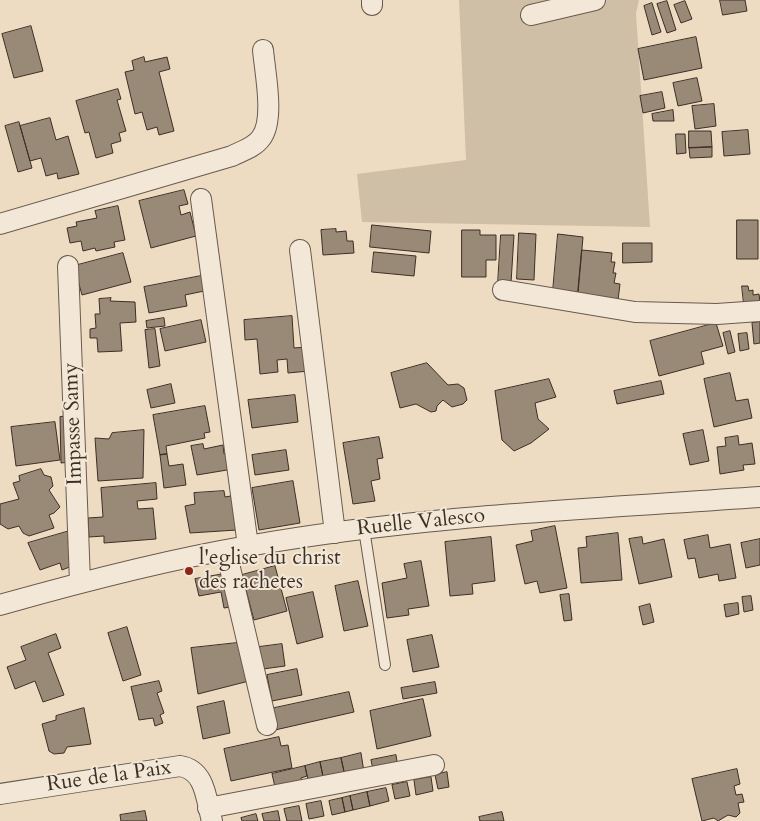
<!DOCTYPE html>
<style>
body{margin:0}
canvas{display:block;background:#eddcc2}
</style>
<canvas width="760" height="821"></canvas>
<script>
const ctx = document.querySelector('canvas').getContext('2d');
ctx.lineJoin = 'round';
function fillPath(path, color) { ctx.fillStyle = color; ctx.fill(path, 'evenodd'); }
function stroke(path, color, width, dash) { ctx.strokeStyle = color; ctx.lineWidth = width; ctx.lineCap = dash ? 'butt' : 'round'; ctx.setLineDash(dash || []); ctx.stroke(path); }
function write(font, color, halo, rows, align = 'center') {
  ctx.font = font + ' Cardo,serif'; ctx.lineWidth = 4; ctx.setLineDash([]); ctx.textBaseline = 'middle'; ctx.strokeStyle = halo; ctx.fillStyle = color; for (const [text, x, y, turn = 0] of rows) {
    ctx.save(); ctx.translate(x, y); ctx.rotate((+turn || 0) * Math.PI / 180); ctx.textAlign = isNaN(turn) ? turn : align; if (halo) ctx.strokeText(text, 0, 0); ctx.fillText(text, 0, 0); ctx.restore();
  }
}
fillPath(new Path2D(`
 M459,0H639L636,13L650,227L362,222L357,174L466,160Z`), '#cfbfa7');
const building = new Path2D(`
 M720,0H745L747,11L723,15Z
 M667,1L676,30L667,33L657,4Z
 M685,1L692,19L681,23L674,5Z
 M652,3L661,32L652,35L644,6Z
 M31,26L43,71L14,78L2,34Z
 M696,37L702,68L644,80L638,49Z
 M144,57L145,62L167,57L170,69L159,72L174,131L159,135L157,127L147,130L142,112L135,114L125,72L134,70L132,61Z
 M697,78L702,101L678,106L673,83Z
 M118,89L121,99L117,100L126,131L119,133L121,141L111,144L113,153L96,158L89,132L85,133L76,101Z
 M662,92L665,108L643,113L640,96Z
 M714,104L716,126L695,129L692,106Z
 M673,110L674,121H653L652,114Z
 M50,118L56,140L68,136L79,174L58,179L57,173L46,176L41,158L30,161L20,126Z
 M19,122L32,168L18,172L5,126Z
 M748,130L750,154L724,156L722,132Z
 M689,131H711L712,147L689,148Z
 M676,134H685L686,153L677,154Z
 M712,147V157L690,158L689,148Z
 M184,190L188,204L179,206L181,215L190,212L196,236L151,248L139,201Z
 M118,206L125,240L114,242L115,247L96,251L95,248L83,251L81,241L70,243L67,228L77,226L76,222L97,218L95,211Z
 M737,220H758V259H737Z
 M372,225L431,231L429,253L370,247Z
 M336,229V232L346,231L347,241H353L354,253L323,255L321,230Z
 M462,230H480V235H496V260H486V277H462Z
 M519,233L536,234L534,280L517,279Z
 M558,234L583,237L578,293L553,291Z
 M501,235H514L511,283H498Z
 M623,243H652V262L623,263Z
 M582,250L612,253L611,262H615L613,273H616L614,283L620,284L618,300L578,293Z
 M374,252L416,256L414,276L372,272Z
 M123,253L131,282L82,295L74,266Z
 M206,275L209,290L185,295L187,306L149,313L144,287Z
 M742,286H748L749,291L753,290V295L759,294L760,302L744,304Z
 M111,298L110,301L135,302L136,322L120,323L122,351L98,352L97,338H90V329L96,328L95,314H100L99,299Z
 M292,316L294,348L307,347L309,371L288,373L287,359L277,360L278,372L260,374L257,339L245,340L244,320Z
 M164,318L165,326L147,328L146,321Z
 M201,320L206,342L165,351L160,329Z
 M760,322V343L754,344L752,323Z
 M716,323L723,346L701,352L704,364L659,376L650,341Z
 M155,329L160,366L149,368L145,330Z
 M730,331L735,352L728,354L723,333Z
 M747,333L749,349L740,351L738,334Z
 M427,363L448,385L458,384L464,388L467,400L463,404L452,407L443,400L437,406L436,411L431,412L416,404L400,408L391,373Z
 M730,373L736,401L748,399L752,418L714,427L704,379Z
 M549,379L556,397L535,403L538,419L549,429L531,443L514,451L502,440L495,391Z
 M661,381L664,394L617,404L614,391Z
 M171,384L175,403L151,408L147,390Z
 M295,395L298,422L252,428L248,400Z
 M205,406L210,432L204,433L205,438L166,446L167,454L160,455L153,415Z
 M69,416L71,462L61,463L60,417Z
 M55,422L60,460L16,466L11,427Z
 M144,430L143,478L98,481L95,438L109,439L112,433Z
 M703,430L709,461L690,465L683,434Z
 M738,436L739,445L752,443L755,464L743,465L744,470L720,474L717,447L726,446L725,438Z
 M379,437L383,458L377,459L380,479L371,481L375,501L353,504L343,443Z
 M203,444L204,449L223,445L224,454L230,453L233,469L197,475L191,446Z
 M286,450L289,470L255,475L252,455Z
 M167,454L169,466L183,464L186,485L164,488L160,455Z
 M41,469L44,475L51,477L53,486L49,490L60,507L54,513L49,515L54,528L29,536L23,533L19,526L8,529L0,524V504L19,499L13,483L20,481L19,476Z
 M293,481L300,523L259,530L252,488Z
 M156,483L157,499L137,501L138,509L153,508L156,539L104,543V536L89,537L88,518L103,517L101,488Z
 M224,491L225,497L236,495L237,530L190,533L185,506L195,504L194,493Z
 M555,526L567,588L540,593L537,581L525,584L516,545L533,541L531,531Z
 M73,530L74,538L68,541L72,566L62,570L60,563L40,570L28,543Z
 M618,533L622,580L581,583L578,548L587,547L586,537Z
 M708,535L710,548L730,544L736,578L719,581L718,574L699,578L695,558L688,559L684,540Z
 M491,537L495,581L472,584L473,594L450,596L445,542Z
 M642,537L643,544L664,539L672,577L639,584L629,539Z
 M760,539V565L746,568L741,543Z
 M421,561L429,606L408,609L409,615L387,618L382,583L407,578L404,564Z
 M275,566L287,611L254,620L242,575Z
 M224,574L230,607L224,608L221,592L199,596L195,579Z
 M358,581L368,626L344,631L335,586Z
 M313,592L323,637L297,644L286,598Z
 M569,594L572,620L564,621L560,595Z
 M751,596L753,610L744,612L742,597Z
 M738,603L739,614L726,617L724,605Z
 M650,604L654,622L643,625L639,607Z
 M127,627L141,675L123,681L108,633Z
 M56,634L61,648L48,653L64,695L43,702L35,681L15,689L7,667L26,660L21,647Z
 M432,635L439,667L413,672L407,640Z
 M237,643L249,681L198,694L191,648Z
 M282,644L285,666L263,669L259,647Z
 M297,669L302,695L272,701L267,675Z
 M159,681L162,691L157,693L164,713L160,715L163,723L155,726L153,718L139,720L131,687Z
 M435,682L437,693L403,699L401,688Z
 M349,692L354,712L275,730L270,709Z
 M423,699L431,736L377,749L370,711Z
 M224,701L230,733L203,739L197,707Z
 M84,708L91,744L67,747L64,753L54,754L49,751L42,724L56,720V716Z
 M279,737L281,746L288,745L292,768L231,781L224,749Z
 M361,753L364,772L345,776L341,758Z
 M396,755L398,768L374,774L371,760Z
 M341,758L345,776L324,781L320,762Z
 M320,762L324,781L309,784L305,766Z
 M305,766L307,776L301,778L302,785L276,791L272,774Z
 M737,769L740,784L734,786L736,795L742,794L744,802L738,803L740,813L736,817L728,815L718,821L714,818L702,821L692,779Z
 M447,772L449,787L438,789L435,775Z
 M431,777L433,791L416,795L414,780Z
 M407,782L410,796L395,799L392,785Z
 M386,788L389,801L370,806L367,792Z
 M367,792L370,806L353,810L350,796Z
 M350,796L353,810L345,812L342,798Z
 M342,798L345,812L332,815L329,801Z
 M321,801L324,816L309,819L306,804Z
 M299,806L302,821H287L284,809Z
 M145,811L147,821H121L120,815Z
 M278,811L280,821H264L262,814Z
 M502,812L504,821H480L479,817Z
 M256,814L258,821H242L241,818Z`);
fillPath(building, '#998977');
stroke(building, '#3d2f26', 1);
const lane = new Path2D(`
 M364,529L385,665`);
const street = new Path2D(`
 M372,0V5
 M531,15L595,0
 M201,199L248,546
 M0,224L232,156C242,151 255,147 261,138C275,120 265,73 263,50
 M300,250L335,533
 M68,266L80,582
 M503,290L635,312L717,314L760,311
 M226,551L267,725
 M0,605C81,582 165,560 248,546C417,516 589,509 760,497
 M0,794L180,766C206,770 206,800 212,821
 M208,808L434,765`);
stroke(lane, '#695a4d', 12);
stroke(street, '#695a4d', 22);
stroke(lane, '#f3e8d7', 10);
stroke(street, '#f3e8d7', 20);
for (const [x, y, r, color] of [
 [189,571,5,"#8f2418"]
]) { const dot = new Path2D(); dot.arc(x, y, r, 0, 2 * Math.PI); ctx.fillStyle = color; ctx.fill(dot); stroke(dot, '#f3e8d7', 2); }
write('21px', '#3d2f26', '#f3e8d7', [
 ["Impasse Samy",74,424,-92],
 ["Ruelle Valesco",421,523,-6],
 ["Rue de la Paix",109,777,-8]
]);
write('21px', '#3d2f26', '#f3e8d7', [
 ["l'eglise du christ",199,559],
 ["des rachetes",199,583]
], 'left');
</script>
